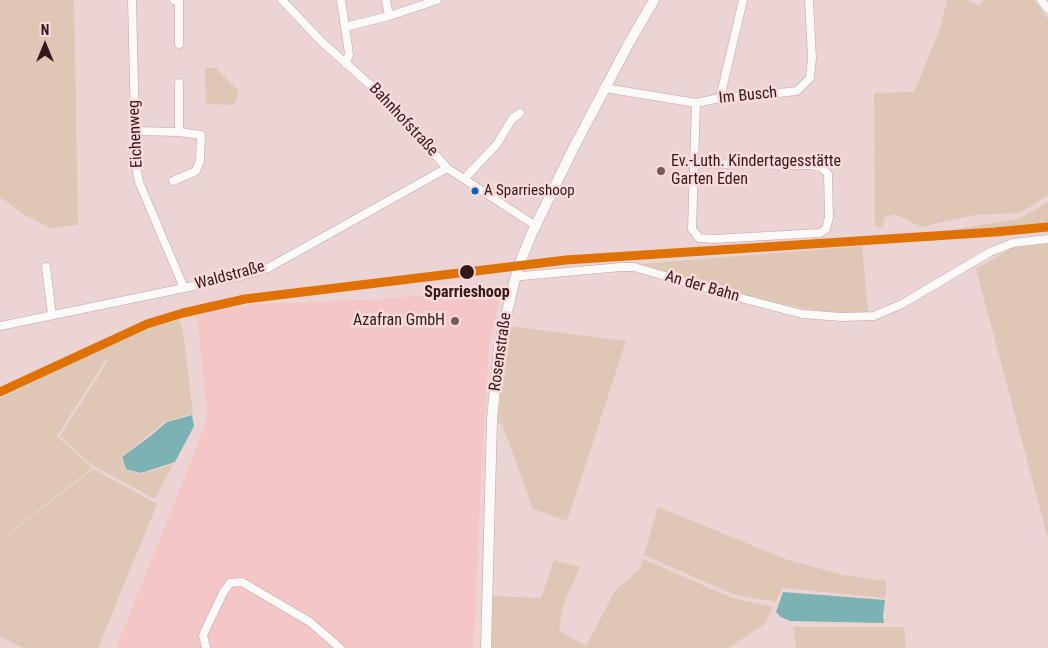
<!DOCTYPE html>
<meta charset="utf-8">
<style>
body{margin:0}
#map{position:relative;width:1048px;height:648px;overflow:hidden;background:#ecd4d4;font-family:"Roboto Condensed",sans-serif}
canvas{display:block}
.north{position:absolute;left:20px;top:20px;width:50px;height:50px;-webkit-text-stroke:4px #f9dada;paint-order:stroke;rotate:0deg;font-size:14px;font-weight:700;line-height:20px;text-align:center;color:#33191a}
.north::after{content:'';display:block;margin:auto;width:18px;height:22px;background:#33191a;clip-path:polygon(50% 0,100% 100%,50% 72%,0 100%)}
</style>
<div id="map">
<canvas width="1048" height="648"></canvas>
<div class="north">N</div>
</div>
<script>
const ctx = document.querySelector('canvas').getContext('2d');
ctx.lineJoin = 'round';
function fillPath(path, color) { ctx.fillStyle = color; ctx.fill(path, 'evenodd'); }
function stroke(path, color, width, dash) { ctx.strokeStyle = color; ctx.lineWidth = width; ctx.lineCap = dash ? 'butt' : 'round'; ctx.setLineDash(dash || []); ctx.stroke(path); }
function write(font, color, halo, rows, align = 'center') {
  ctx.font = font + ' "Roboto Condensed",sans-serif'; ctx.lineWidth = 5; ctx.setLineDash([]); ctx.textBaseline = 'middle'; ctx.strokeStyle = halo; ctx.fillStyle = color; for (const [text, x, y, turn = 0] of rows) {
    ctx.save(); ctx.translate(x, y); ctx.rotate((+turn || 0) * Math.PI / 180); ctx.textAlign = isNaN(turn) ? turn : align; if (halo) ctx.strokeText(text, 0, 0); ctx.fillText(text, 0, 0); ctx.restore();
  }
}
fillPath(new Path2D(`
 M502,289L489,343L479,518L474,648H116L196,449L207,417L197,315L254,304L367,300Z`), '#f5c6c6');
fillPath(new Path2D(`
 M0,0H74L78,225L50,228L28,217L0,197Z
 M947,0H967L979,6L983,0H1034L1048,19V195L1020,213L974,215L922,227L894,214L884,218L883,227H875L874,93L914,92L940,29Z
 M205,68H216L239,91L234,105L206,104Z
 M1048,202V224L946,231L1021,218Z
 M1048,242V539L976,269L1012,248Z
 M862,246L868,312C846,313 824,313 803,308C748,298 695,280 641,264Z
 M179,320L183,330L193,414L166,421L121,457L125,469L141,474L173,464L155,499L92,465L60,436L109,359L105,361L57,436L92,468L0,540V398L48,375L148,329Z
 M509,326L626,341L567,521L533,509L502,424L498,423L504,348Z
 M93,469L157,504L98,648H24L0,637V541Z
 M658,507L788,560L843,575L886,581V598L782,588L776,602L733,594L644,555Z
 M643,559L732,598L773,607L765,624L728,648H491L493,596L541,598L554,560L580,567L563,605L559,631L586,646L615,591L640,569Z
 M793,627H904L906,648H796Z`), '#dec7b4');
fillPath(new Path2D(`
 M192,415L194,426L175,462L141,473L126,469L122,457L149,437L167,422Z
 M783,592L885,600L883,616L884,623L790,621L781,617L776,612Z`), '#7db2b4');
const minor = new Path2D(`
 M132,0L136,166L139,182L184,288
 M174,0L179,2V44
 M282,0L322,42L386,99L447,168L536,226
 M341,0L349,54L346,64
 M386,0L389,16
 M1041,0L1048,9
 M345,27L389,16L437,0
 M605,88L696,103L720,98L761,95L797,91L810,78L812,58L809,0
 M720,98L743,0
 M134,131L179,132L201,135L200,161L196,171L173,181
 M179,132V83
 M694,164L810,165L821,167L828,174L829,217L826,229L820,233L714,239L699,238L692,229L696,103
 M464,179L497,144L512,119L520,113
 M46,267L52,315
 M516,276H522L621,267H634L737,297L802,314L842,317L874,316L902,304L990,252L1013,243L1048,239
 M0,326L184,288L245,275L268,268L447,168
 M206,648L203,635L223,593L230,583L242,582L310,622L340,648`);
const major = new Path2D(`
 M486,648L492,419L499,346L513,287L519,265L532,233L573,149L629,43L654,0`);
stroke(minor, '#bca5a5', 9);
stroke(major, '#bca5a5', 11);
stroke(minor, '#fcf9f9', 8);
stroke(major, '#fcf9f9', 10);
stroke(new Path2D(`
 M0,392L147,324L183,313L245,299L566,260L995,232L1048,227`), '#e07104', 9);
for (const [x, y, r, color] of [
 [661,171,5,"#745a5b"],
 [475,191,4.5,"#0065bd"],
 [467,272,8,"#33191a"],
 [455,321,5,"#745a5b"]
]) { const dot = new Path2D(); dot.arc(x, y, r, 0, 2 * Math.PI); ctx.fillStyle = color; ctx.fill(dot); stroke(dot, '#f9dada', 2); }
write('15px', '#33191a', '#f9dada', [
 ["A Sparrieshoop",484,191]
], 'left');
write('16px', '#33191a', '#f9dada', [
 ["Im Busch",748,96,-6],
 ["Bahnhofstraße",403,120,47],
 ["Eichenweg",136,134,-93],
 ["Waldstraße",230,276,-15],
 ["An der Bahn",702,287,16],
 ["Rosenstraße",501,352,-82]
]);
write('16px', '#33191a', '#f9dada', [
 ["Ev.-Luth. Kindertagesstätte",671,162],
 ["Garten Eden",671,180],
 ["Azafran GmbH",445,321,"right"]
], 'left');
write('bold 16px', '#33191a', '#f9dada', [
 ["Sparrieshoop",467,293]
]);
</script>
